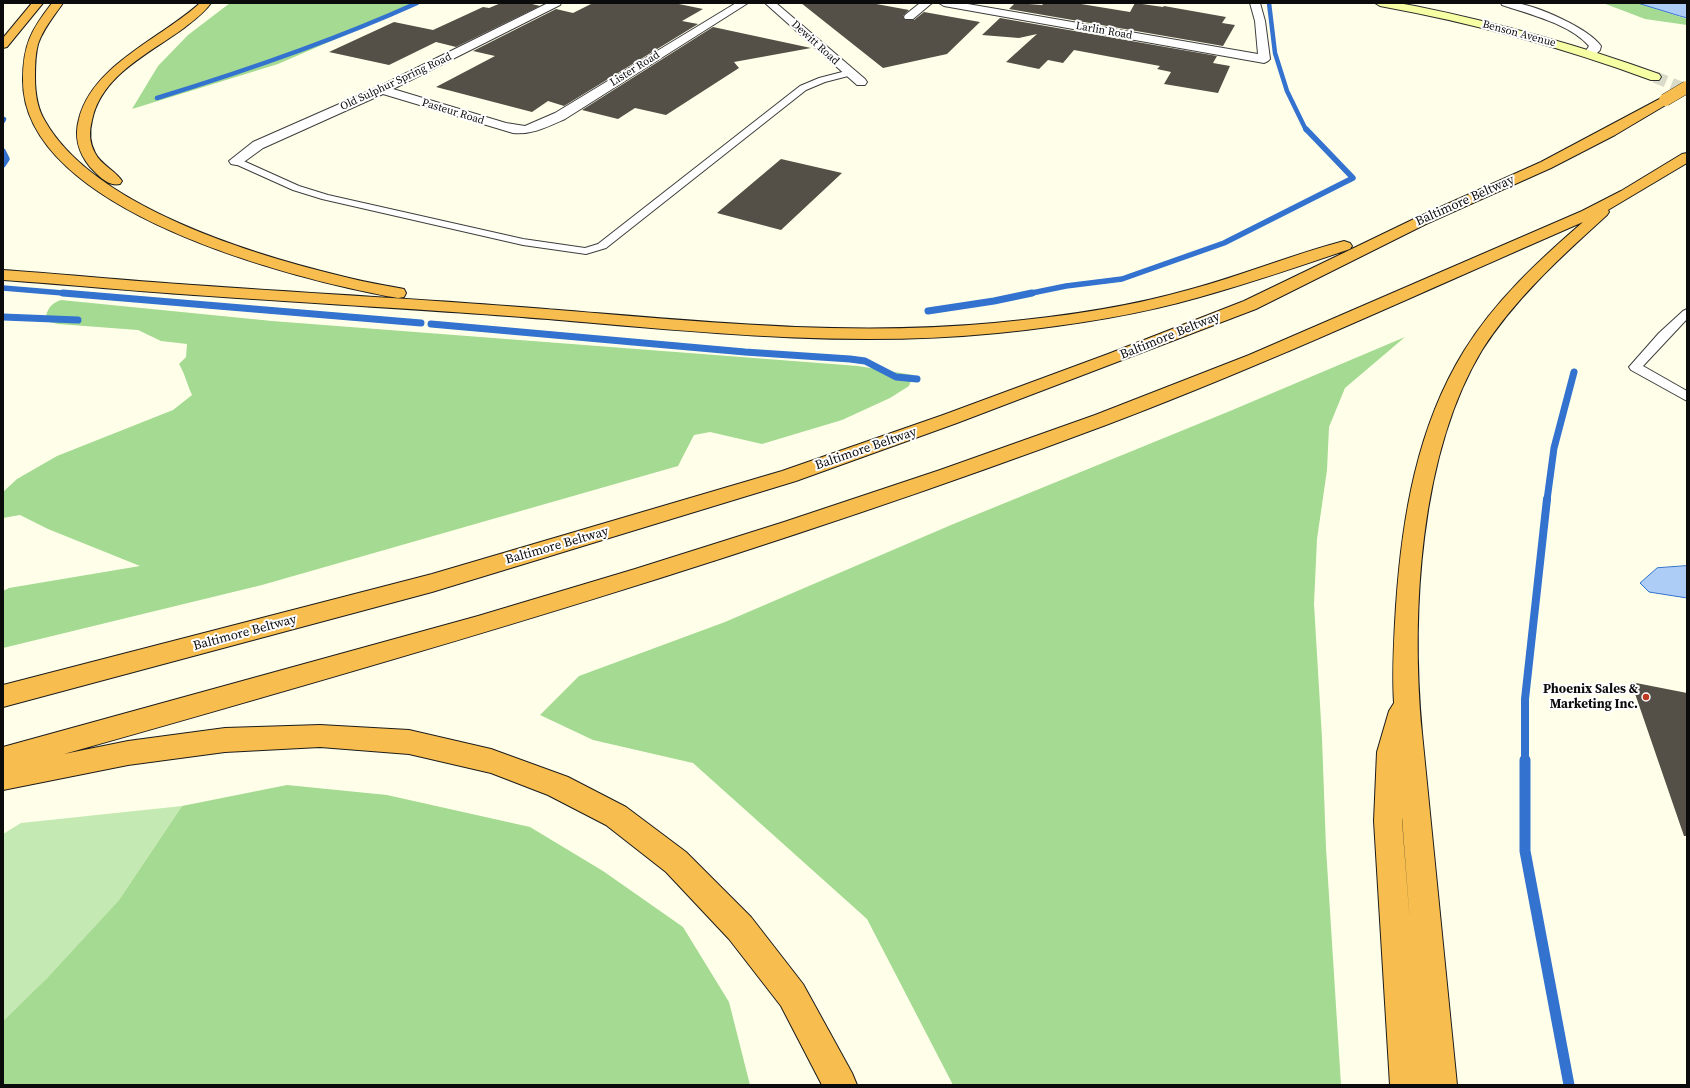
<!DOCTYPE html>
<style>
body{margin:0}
#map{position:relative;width:1690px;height:1088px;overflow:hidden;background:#ffffe9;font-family:"Source Serif 4",serif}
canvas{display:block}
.frame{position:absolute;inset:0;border:4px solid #0b0b0b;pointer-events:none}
</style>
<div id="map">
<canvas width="1690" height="1088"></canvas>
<div class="frame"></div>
</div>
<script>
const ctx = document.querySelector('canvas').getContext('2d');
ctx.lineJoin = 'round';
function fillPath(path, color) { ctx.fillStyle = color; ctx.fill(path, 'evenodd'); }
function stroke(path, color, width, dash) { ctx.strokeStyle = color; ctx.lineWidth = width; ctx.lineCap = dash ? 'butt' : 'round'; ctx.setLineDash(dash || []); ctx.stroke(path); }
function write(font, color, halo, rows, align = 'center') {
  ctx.font = font + ' "Source Serif 4",serif'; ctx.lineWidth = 4; ctx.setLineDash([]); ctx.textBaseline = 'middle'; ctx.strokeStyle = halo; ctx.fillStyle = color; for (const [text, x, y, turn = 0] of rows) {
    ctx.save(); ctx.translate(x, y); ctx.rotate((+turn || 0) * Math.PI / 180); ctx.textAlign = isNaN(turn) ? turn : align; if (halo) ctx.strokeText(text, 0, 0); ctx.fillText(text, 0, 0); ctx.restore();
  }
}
fillPath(new Path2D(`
 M182,806L119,900L47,978L3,1021V834L21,823Z`), '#c5e9b3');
fillPath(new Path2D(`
 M230,3H419L278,64L132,109L158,66L188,35Z
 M1603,3H1638L1687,19V25L1645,19Z
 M61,300L272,321L858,366L913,375L909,386L890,398L842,420L762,444L710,432L694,435L678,466L262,585L3,648V591L9,588L140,566L48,529L20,515L3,518V492L17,479L57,456L173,410L192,395C187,384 185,374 179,364L186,357L187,344L161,341L138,330L58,324L45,321C47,309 50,304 61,300Z
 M1405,337L1345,388L1329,427L1327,470L1317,539L1314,604L1322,738L1326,848L1341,1085H953L867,919L693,763L593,740L540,715L579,676L725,622L951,525L1230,411Z
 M287,785L387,795L530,827L603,871L683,927L729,1002L750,1085H3V1021L47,978L119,900L182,806Z`), '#a4da92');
const water = new Path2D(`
 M1638,3H1687V18L1680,16Z
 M1687,566V598L1649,592L1640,583L1657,568Z`);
fillPath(water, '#adcdf7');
stroke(water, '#3372cf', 1);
stroke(new Path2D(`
 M1269,3L1275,53L1287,91L1306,130
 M157,98C245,71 333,41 417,3
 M3,121L4,119`), '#3372cf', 4.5);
stroke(new Path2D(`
 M3,151L7,159L3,165
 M3,288L75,294
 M1027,294L1066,286L1122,279L1224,243L1353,178L1306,129`), '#3372cf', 5.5);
stroke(new Path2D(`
 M63,293L421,323
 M928,311L994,301L1032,293
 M3,317L78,320
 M431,324L745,352L850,359L865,361L896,377L917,379
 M1547,500L1554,448L1574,372`), '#3372cf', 7);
stroke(new Path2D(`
 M1525,761V699L1547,499`), '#3372cf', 8);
stroke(new Path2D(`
 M1525,760V851L1569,1085`), '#3372cf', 11);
fillPath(new Path2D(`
 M501,3H528L540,6L456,47L436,42L389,65L329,52L394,22L433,30L483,7L489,8Z
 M593,3H674L703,9L682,21L698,24L564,106L548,101L532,112L436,87L495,56L473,51L556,9L573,13Z
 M801,3H871L909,10L903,16L905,20H914L924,12L980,22L947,54L883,68Z
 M1015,3L1042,5L1044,3H1075L1130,12L1135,3L1163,7L1164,6L1226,17L1222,23L1235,25L1223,46L1009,9Z
 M1000,18L1217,56L1213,63L1230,66L1218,93L1164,84L1171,72L1157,69L1160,66L1074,50L1063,63L1048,60L1039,69L1006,62L1037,34L1019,38L982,35Z
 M713,27L811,48L734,62L739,68L666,115L635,108L618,119L582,110Z
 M781,159L842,173L781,230L717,213Z
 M1631,682L1687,693V836H1684Z`), '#544f47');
stroke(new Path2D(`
 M1655,77L1687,90`), '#dadac8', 12, [12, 6]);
const lane = new Path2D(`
 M846,71H852L853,73L852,75L825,82L806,90L606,248L586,254L523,245L322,199L293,190L233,163L231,161L236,158L239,159L299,186L328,195L523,239L585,248L598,244L800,86L819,78Z
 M1687,309V319L1643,366L1687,391V401L1631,370L1629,367L1659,333L1683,311Z`);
const street = new Path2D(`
 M548,3H561L560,5L393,89L506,123L525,126L555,113L736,3H748L565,119C547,127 532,135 513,133L383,94L263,148L241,164L236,165L231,164L229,161L253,142L378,87Z
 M765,3H776L865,79L867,82L865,85H857Z
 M920,3H932L913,19H905L904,17L905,15Z
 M939,3H962L1258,54L1255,21L1250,3H1260L1265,21L1270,59L1268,61L1264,63L944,6Z
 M1501,3C1506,3 1511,2 1516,3C1538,6 1588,28 1601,46L1600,50L1594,56H1586L1584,54L1589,46C1570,24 1529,14 1502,5Z`);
const secondary = new Path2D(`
 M1375,3H1398L1415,6C1498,23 1579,45 1659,74L1661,77L1659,80H1651C1562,47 1473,23 1380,6Z`);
const highway = new Path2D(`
 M32,3H43L7,47L3,48V38Z
 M52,3H63C54,16 43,29 38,44C35,55 35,66 35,77C35,93 37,108 45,121C94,207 253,255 345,277C364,282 384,285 404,289L406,293L404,297L398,298C296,280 22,211 23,80C23,45 31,30 52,3Z
 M200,3H211C204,13 194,20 184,28C150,53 101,75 92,120C89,132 89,142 95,153C101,165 115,170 122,181L120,184C108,187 98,175 90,167C78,152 74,137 79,119C92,65 162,38 200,3Z
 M1665,96L1669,97L1671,100L1669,103L1615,135L1551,168L1426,224L1256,309L957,423L796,481L432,592L3,707V685L432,574L782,471L943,415L1108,354L1244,301L1416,218L1541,162Z
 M1687,153V163L1608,210L1609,212L1607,215C1562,256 1515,298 1482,350C1419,454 1411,615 1422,733L1457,1085H1390L1374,821L1377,752L1389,711L1394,703C1392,671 1394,638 1396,606C1402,518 1417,427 1464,351C1495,301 1539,260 1583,222C1424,291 1268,364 1106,425C765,553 415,655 64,754L128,741L225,728L320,725L409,730L491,749L568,777L626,807L686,852L751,917L803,984L852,1073L857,1085H822L781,1006L729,939L666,872L606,825L548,795L491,773L409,754L320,747L225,752L128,765L3,790V747L478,616L635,569L784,522L940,470L1095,415L1249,355L1582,211L1621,191L1682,154ZM1402,817L1410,923L1402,821Z
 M1344,241L1350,243L1352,246L1350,249C1300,266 1250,283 1200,297C1134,316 1066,326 998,333C848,348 698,332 548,319C426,309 303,303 180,294C121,290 62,284 3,280V270C62,274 120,280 179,284C301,293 424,299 546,309C695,321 844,337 994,323C1059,317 1125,308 1188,290C1241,276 1291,255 1344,241Z`);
stroke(lane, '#3e3e3e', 2);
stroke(street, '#3e3e3e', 2);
stroke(secondary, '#2d2d2d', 2);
stroke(highway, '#1c1c1c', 2);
fillPath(lane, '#fff');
fillPath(street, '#fff');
fillPath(secondary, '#f7ffa4');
fillPath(highway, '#f7bd4f');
const highwayBridge = new Path2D(`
 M1665,100L1687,87`);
stroke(highwayBridge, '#1c1c1c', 13, []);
stroke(highwayBridge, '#f7bd4f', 12);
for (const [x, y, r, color] of [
 [1646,697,4,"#bd3922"]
]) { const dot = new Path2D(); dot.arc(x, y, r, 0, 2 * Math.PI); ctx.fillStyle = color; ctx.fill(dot); stroke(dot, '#fff', 1.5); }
write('11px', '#0b0b0b', '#fff', [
 ["Larlin Road",1104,31,10],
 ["Benson Avenue",1519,34,15],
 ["Dewitt Road",815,43,42],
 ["Lister Road",635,69,-32],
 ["Old Sulphur Spring Road",396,82,-25],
 ["Pasteur Road",453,112,17]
]);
write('13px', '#0b0b0b', '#fff', [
 ["Baltimore Beltway",1465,201,-24],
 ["Baltimore Beltway",1170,336,-22],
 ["Baltimore Beltway",866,449,-19],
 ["Baltimore Beltway",557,546,-16],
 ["Baltimore Beltway",245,633,-15]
]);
write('bold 13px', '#0b0b0b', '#fff', [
 ["Phoenix Sales &",1638,690],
 ["Marketing Inc.",1638,705]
], 'right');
</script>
